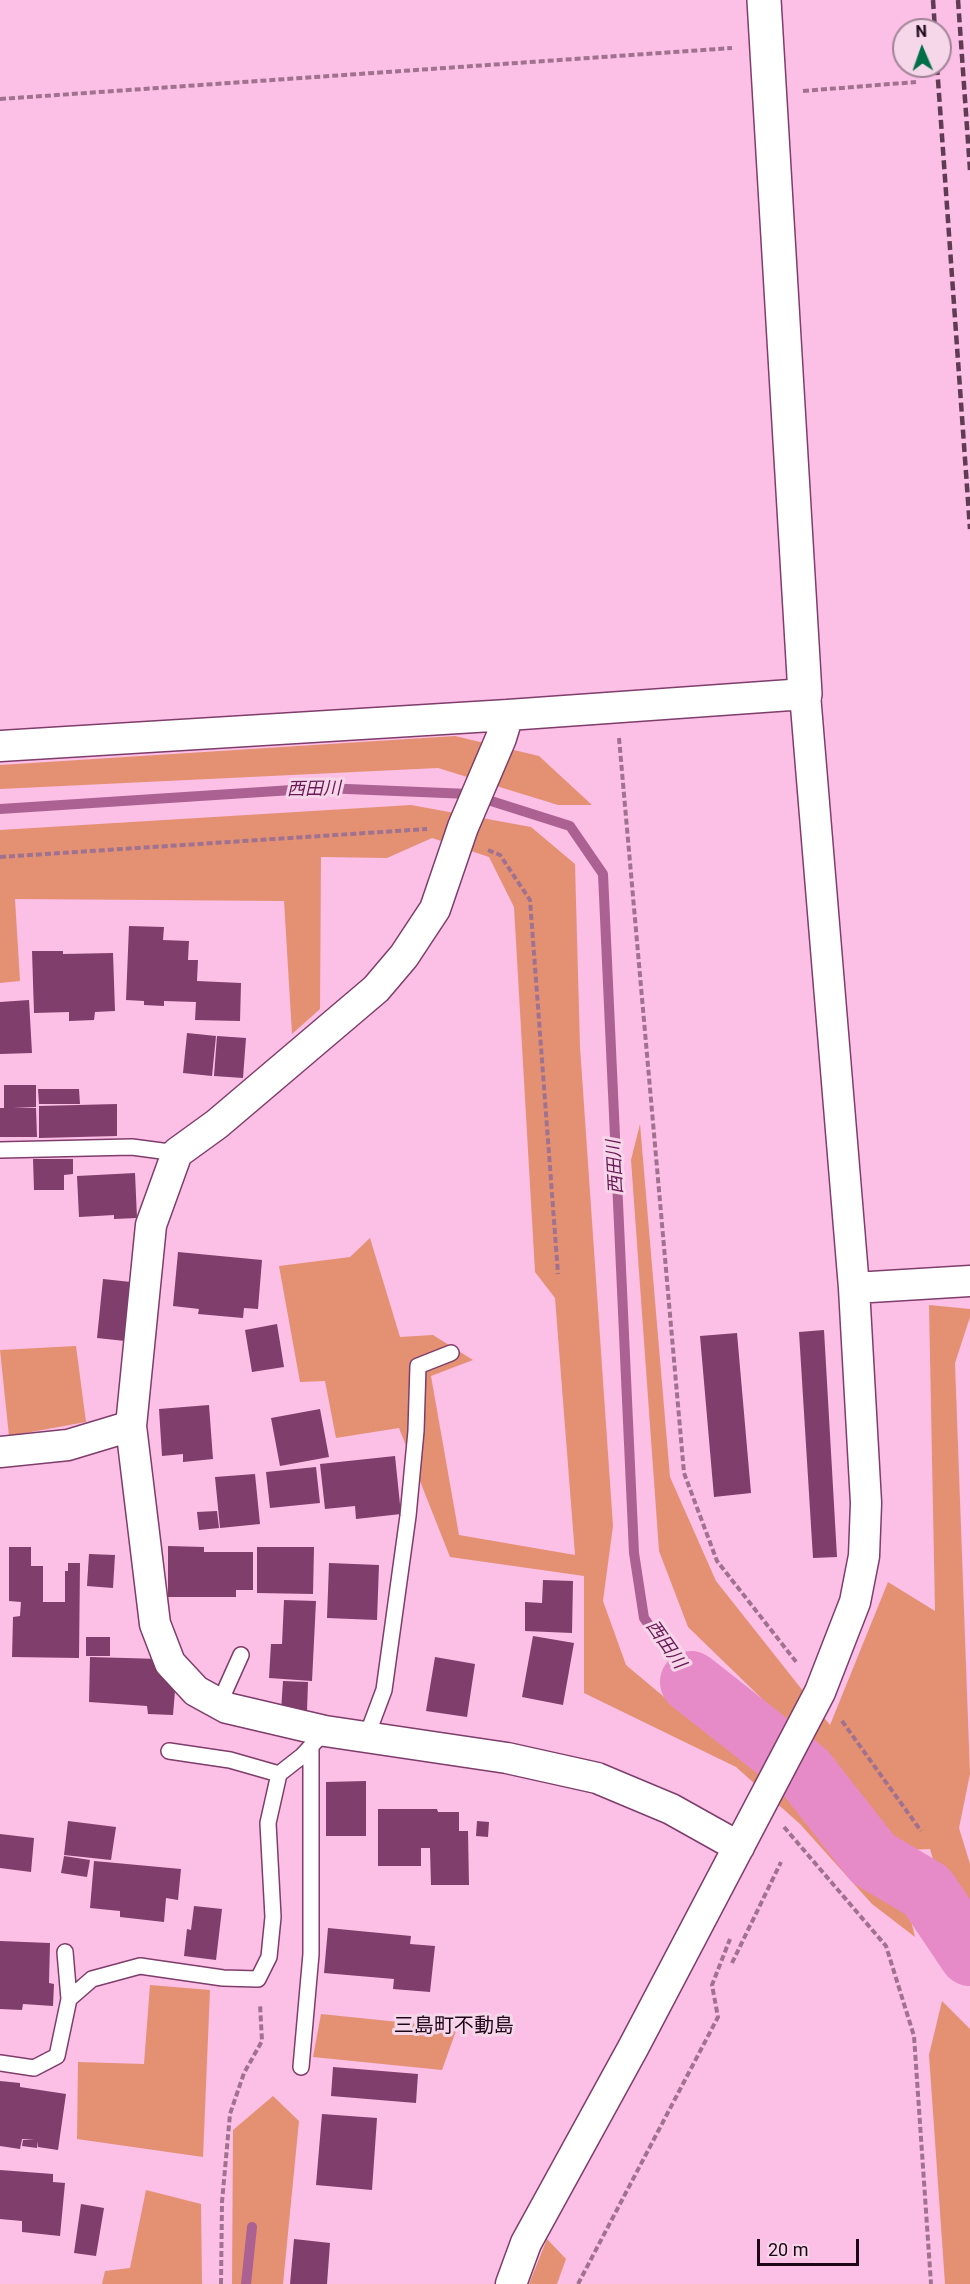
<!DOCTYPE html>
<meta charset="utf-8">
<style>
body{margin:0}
#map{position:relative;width:970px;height:2284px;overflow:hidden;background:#fcbfe6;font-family:Roboto,sans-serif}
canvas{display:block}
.north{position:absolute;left:892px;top:18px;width:60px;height:60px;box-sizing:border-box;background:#f6d7ea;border:2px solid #a08396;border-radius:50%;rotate:358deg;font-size:16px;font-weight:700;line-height:24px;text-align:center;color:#1e0517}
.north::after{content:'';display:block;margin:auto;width:21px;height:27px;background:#006f48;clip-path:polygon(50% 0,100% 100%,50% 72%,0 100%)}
.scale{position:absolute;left:757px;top:2239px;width:102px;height:27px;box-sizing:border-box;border:3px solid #1e0517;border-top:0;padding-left:8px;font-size:18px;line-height:21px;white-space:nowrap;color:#1e0517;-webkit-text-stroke:4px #f6d7ea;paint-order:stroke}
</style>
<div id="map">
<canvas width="970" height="2284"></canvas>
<div class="north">N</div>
<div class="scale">20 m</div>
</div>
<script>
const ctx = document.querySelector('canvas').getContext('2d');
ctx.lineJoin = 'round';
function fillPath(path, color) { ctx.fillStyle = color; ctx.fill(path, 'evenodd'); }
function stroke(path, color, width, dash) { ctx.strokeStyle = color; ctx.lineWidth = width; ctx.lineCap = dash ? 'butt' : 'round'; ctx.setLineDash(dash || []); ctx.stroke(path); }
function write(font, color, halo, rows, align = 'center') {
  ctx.font = font + ' Roboto,"Noto Sans JP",sans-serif'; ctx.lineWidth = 6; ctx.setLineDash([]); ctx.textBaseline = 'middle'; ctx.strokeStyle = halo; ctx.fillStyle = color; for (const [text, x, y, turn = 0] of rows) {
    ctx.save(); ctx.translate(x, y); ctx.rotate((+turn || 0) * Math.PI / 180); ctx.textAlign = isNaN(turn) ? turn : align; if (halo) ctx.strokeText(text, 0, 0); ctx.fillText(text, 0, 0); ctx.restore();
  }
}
fillPath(new Path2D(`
 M455,736L539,756L592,805H558L438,768L0,789V765Z
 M411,805L531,827L575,864L580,1047L613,1526L603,1601L626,1665L682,1712L785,1773L910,1916L915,1937L872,1904L800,1824L736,1767L584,1693V1576L450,1557L399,1428L336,1438L325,1381L300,1382L279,1266L350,1257L370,1238L400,1337L433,1335L473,1360L431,1376L459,1535L575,1555L555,1298L535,1272L514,907L489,857L432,838L387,858L321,857L320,1009L292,1034L284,901L15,899L20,981L0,983V830Z
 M640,1124L670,1477L716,1581L830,1725L888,1582L935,1611L929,1305L970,1309V1317L955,1363L970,1774L959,1828L970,1864V1918L942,1889L930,1849L883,1851L818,1753L688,1627L659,1551L631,1160Z
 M76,1346L86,1422L9,1436L0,1350Z
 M150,1985L210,1990L203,2157L77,2139L78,2062L144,2064Z
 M942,2001L970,2029V2284H945L929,2055Z
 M321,2014L457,2028L442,2070L313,2057Z
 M273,2096L299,2121L283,2284H232L233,2130Z
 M146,2190L201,2204L202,2284H102L105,2271L130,2268Z
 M547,2239L566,2259L557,2284H529Z`), '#e49173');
stroke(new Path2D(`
 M0,809L323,788L469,794L570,826L603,874L634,1553L644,1618L691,1682
 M246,2284L252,2227`), '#ab6293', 10);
stroke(new Path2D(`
 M691,1682L804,1771L873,1859L927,1891L970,1955`), '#e78ac8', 62);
fillPath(new Path2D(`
 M129,926L164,927L163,940L189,941L188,960H198L197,981L241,983L240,1021L195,1020L196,1002L164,1001V1006L144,1005V1001L126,1000Z
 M32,951H63V954L113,953L115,1011L95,1012L94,1020L69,1021V1012L34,1013Z
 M29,1000L32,1053L0,1054V1002Z
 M187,1033L216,1036L212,1076L183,1073Z
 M217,1036L246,1038L243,1078L214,1076Z
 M4,1085H36V1107L13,1108H36L37,1137H0V1108H4Z
 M38,1089H79L80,1104H39Z
 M117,1104V1136L39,1138V1106Z
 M33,1159H73V1174L64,1175V1190H34Z
 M135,1173L137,1218L114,1219V1215L79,1217L77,1176Z
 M178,1252L262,1260L258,1309L244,1308L243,1318L198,1314L199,1309L173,1306Z
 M103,1279L131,1282L125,1341L97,1338Z
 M277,1324L284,1367L252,1372L245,1330Z
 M824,1330L837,1557L813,1558L799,1332Z
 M737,1333L751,1493L714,1497L700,1336Z
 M209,1405L213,1459L183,1462V1454L162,1456L159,1409Z
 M320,1409L329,1457L280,1466L271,1418Z
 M395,1456L401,1514L356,1519L355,1506L325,1509L320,1464Z
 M316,1467L320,1503L270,1508L266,1472Z
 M255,1474L260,1524L220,1528L215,1477Z
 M217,1511L219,1528L199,1530L197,1512Z
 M168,1546L204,1547V1552H253V1590H236V1597H168Z
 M9,1547H31V1566H43V1602H65V1571H68V1563H80L79,1658L12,1657L13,1617L20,1616L21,1602L9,1601Z
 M257,1547H314L313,1594L257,1593Z
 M89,1554L115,1555L113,1588L87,1586Z
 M329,1563L379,1565L377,1620L327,1618Z
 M543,1580L573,1581L572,1633L525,1631V1602L542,1603Z
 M284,1600L316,1601L312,1681L269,1678L271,1644H282Z
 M533,1636L574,1643L563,1705L522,1697Z
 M86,1637H110V1656H86Z
 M90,1657L160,1659L176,1679L173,1715L148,1714L147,1706L89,1702Z
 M435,1657L475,1664L467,1717L426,1711Z
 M283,1681L308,1682L307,1712L281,1711Z
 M366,1781V1836H326V1782Z
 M378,1809H437L438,1812H459V1831H468L469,1885H431L430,1848H421V1866H378Z
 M68,1821L116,1827L111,1860L64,1855Z
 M477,1821L489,1822L488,1837L476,1836Z
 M0,1834L34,1838L31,1872L0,1868Z
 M64,1856L90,1860L87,1877L61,1873Z
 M94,1861L181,1869L178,1900L166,1898L164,1922L120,1917V1911L90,1908Z
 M194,1906L222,1909L216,1960L184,1956L187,1929L191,1930Z
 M328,1928L411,1936L410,1944L435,1946L430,1992L393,1989L394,1979L324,1973Z
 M0,1941L50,1943L49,1983L54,1984L53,2006L23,2004L22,2010L0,2009Z
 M333,2067L418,2074L416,2103L331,2096Z
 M0,2081L20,2083V2087L66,2094L58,2150L38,2147V2141L37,2148L22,2146L23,2140H35L22,2139L20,2149L0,2146Z
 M322,2114L377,2118L372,2190L316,2185Z
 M0,2170L53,2174V2182L65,2183L60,2236L22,2232V2221L0,2219Z
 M81,2204L104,2208L96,2256L74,2253Z
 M294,2239L330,2243L327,2284H290Z`), '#7f3e6b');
const lane = new Path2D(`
 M0,1150L132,1147L177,1153
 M219,1704L241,1655
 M366,1738L384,1690L408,1516L416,1431L418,1366L451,1353
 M169,1751L230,1760L279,1774
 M65,1952L69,1999
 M0,2063L34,2068L57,2056L69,1999L92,1979L140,1966L223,1978L258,1979L269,1957L273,1917L268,1823L279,1774L302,1756L325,1731
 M301,2067L311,1954V1747`);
const street = new Path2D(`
 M508,715L501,738L463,827L435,909L404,956L376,989L217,1124L177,1153L151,1225L131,1426L155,1624L170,1663L196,1691L227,1708L325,1731L507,1758L597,1778L671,1809L739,1847
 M0,746L508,715L805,694L854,1288L866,1503L864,1556L855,1602L820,1692L633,2048L526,2243L511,2284
 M854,1288L970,1281
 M0,1452L68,1445L131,1426`);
const secondary = new Path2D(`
 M764,0L805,694`);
stroke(lane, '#7e3d6a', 18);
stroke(street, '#7e3d6a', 33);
stroke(secondary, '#7e3d6a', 36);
stroke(new Path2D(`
 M803,91L916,82
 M0,99L732,48
 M619,738L684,1473L717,1561L797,1663
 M488,850L500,855L530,900L558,1274
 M0,857L427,829
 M842,1721L921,1831
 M784,1827L886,1946L914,2036L931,2284
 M732,1963L781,1862
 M221,2284L222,2202L230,2114L244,2073L262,2041L260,2004
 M578,2284L718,2017L712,1985L730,1939`), '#a07290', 4, [6, 3]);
stroke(lane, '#fff', 15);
stroke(street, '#fff', 30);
stroke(secondary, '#fff', 33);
stroke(new Path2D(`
 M933,0L935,30
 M958,0L970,170
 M937,66L970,529`), '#603c54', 4.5, [9, 4.5]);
write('italic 18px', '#6c1a57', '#f6d7ea', [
 ["西田川",314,790,-1],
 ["西田川",616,1167,-93],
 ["西田川",665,1645,55]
]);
write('20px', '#1e0517', '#f6d7ea', [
 ["三島町不動島",454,2027]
]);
</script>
